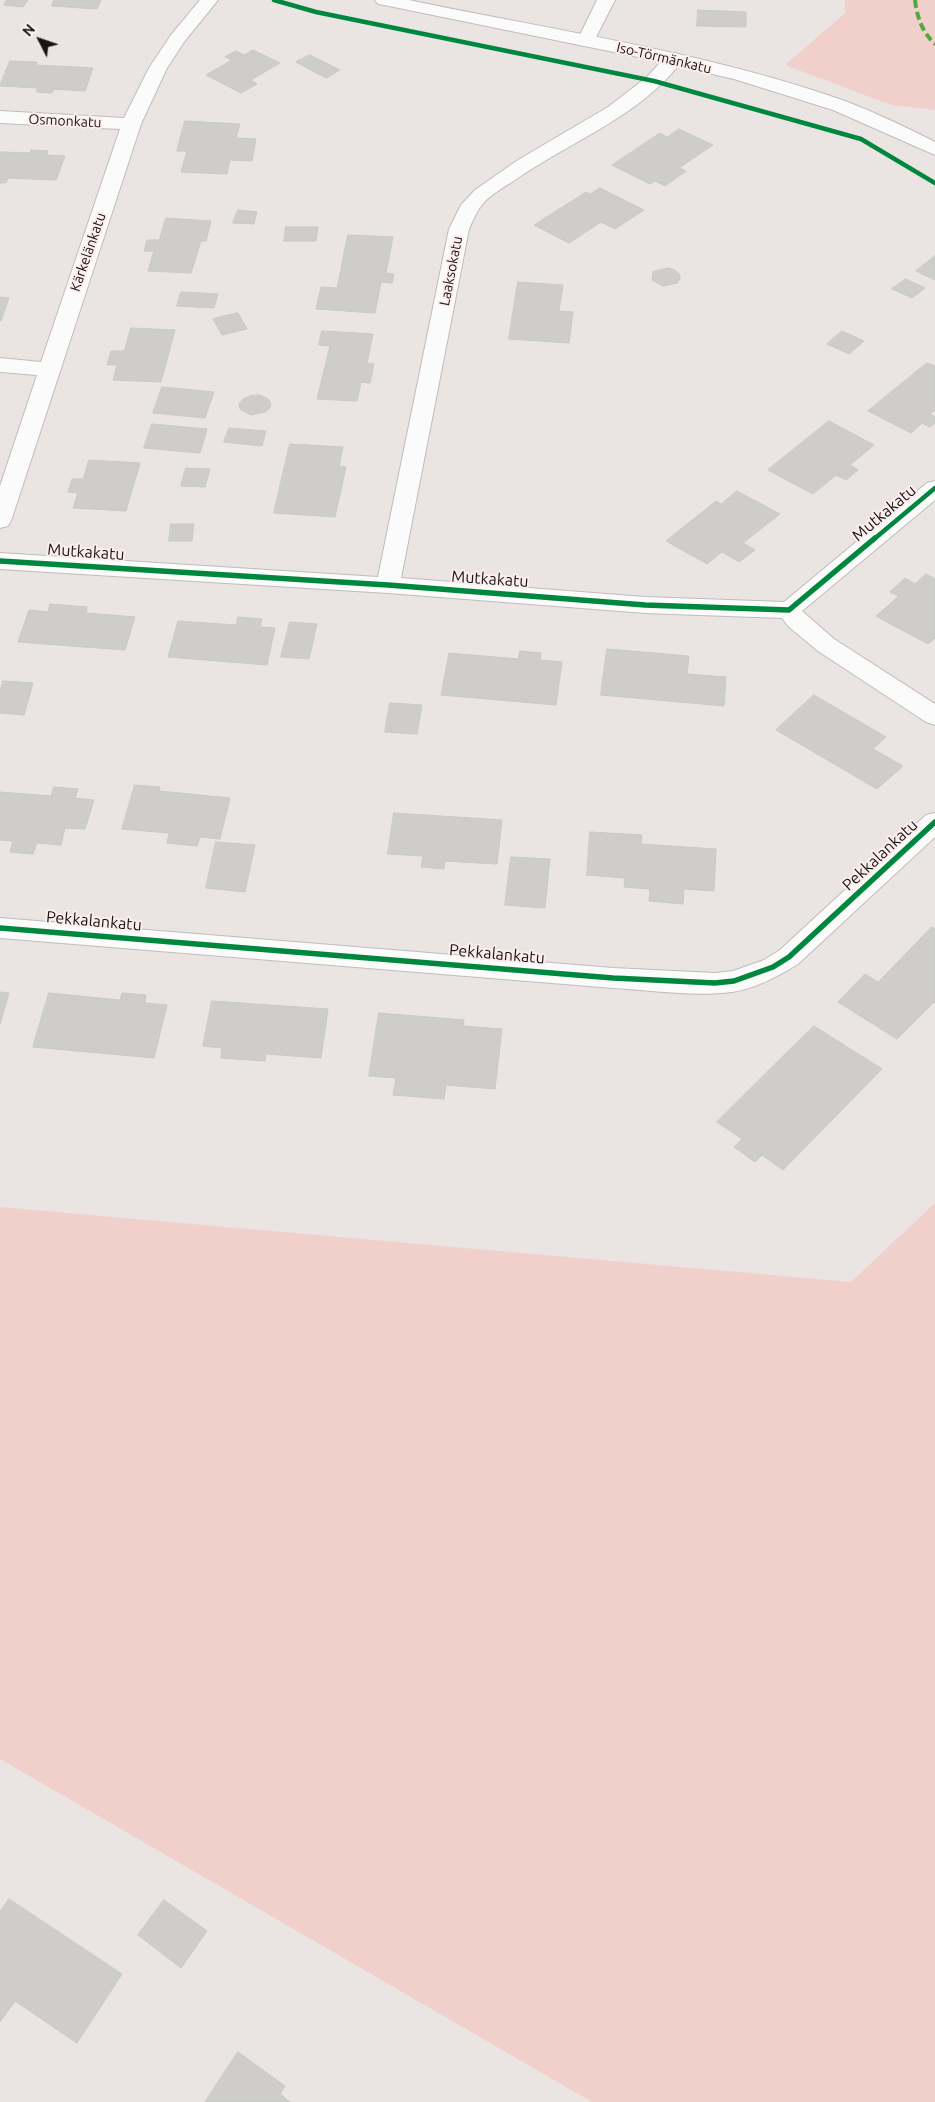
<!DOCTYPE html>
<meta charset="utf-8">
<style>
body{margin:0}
#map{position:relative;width:935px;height:2102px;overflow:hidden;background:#eae4e2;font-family:Ubuntu,sans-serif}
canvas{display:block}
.north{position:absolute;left:15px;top:15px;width:50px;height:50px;-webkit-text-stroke:4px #fceeec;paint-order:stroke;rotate:311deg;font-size:14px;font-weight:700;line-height:20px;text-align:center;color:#191514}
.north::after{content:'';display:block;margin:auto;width:18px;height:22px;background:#191514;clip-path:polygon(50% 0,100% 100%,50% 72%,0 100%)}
</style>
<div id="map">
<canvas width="935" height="2102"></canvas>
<div class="north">N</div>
</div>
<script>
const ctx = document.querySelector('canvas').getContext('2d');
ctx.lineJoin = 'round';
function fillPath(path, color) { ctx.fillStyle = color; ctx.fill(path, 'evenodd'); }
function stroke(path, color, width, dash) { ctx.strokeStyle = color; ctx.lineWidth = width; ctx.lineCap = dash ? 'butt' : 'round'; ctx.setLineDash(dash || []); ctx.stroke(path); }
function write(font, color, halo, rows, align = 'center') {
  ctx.font = font + ' Ubuntu,sans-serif'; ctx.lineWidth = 4; ctx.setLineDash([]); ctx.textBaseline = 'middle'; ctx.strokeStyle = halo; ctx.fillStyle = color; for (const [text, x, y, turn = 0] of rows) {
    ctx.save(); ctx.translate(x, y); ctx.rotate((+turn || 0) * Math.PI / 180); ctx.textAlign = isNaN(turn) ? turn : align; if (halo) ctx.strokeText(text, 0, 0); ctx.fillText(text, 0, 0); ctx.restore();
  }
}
fillPath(new Path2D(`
 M845,0H935V110L891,105L785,65L845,13Z
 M935,1203V2102H592L0,1759V1207L851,1282Z`), '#f1d0cb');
const building = new Path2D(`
 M7,0H28L23,7L4,5Z
 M54,0H101L97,9L52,6Z
 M698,10L746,12V27L697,26Z
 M253,50L280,63L251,80L257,84L241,93L206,75L232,60L225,57L236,51L244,55Z
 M310,55L340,70L326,78L296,62Z
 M10,61L37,62L36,65L93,68L85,91L54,89L52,93L36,92L38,88L0,86Z
 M185,121L240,124L236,138L256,139L252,161L230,160L227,174L181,172L187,151H177Z
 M679,129L713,145L679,168L686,171L665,186L655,181L650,184L612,165L660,133L667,137Z
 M31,150L48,151L47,155L65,156L56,180L8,178L6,183H0V152L30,153Z
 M600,188L644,210L615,229L601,222L569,243L534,225L586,192L590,194Z
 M238,210L257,212L254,224L233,223Z
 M166,218L211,221L206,241H201L191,273L148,271L154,251H144L147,240H159Z
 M286,227H318L316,241H284Z
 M348,235L393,237L386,273L394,274L392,283L381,282L375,313L316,309L321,287L337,288Z
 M935,256V280L916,271Z
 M668,268L675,270L680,275V279L677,283L663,286L652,280L653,272Z
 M906,279L925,288L912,298L892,289Z
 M518,282L563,285L559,311L573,312L569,343L509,339Z
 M181,292L218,294L214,308L177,306Z
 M0,297L9,298L1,321H0Z
 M238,313L247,329L222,335L213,319Z
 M131,328L175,330L161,382L113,380L117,365H107L111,351H124Z
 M322,331L373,334L367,363L374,364L370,383L361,382L357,401L317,399L330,346L319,345Z
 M842,331L864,341L849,354L827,344Z
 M927,363L935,366V410L930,414L935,417V423L930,427L922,423L911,433L868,411Z
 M162,387L214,392L205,418L153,413Z
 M259,395L267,398L271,403L270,408L265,412L251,415L240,409L239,404L243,399L250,396Z
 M829,421L874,445L850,465L858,470L846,480L836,475L813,494L768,470Z
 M152,424L207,429L200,453L144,448Z
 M229,428L266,431L262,446L224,442Z
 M290,444L343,447L339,466L346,467L335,517L274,513Z
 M89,460L140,463L126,511L73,508L78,493L68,492L72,479H83Z
 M186,468L210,469L205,487L181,486Z
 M737,491L780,514L743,543L755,550L739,562L722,552L707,564L666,541L716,501L721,504Z
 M171,524H194L192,541H169Z
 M926,574L935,579V638L928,644L876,616L899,596L890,592L905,578L915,584Z
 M50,604L87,607L86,613L135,617L125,650L18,642L29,610L48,612Z
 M238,617L262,619L260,627L275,628L267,665L168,657L178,621L236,625Z
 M290,622L317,624L309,659L281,657Z
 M607,649L689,656L687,674L726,677L724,706L601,695Z
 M520,651L541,653L540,660L562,662L556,705L441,695L449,653L518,659Z
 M3,681L33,683L24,715L0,713V693Z
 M814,695L886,737L873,749L903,766L877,789L776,730Z
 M390,703L422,705L417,734L385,732Z
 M135,785L160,787L159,791L230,798L220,839L200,837L197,846L167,843L169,833L122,829Z
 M54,787L78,789L75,798L94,800L85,829L65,828L61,845L37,843L33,854L10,852L13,841L0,840V792L51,796Z
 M394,813L502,820L497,864L445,861L444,869L421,867L423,856L388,854Z
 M590,832L642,835L641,844L716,849L714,891L684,889L683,904L649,901L650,889L624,887L625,878L587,875Z
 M216,842L255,845L245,892L206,888Z
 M511,857L550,859L545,908L505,905Z
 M932,927L935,929V1003L934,1002L897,1039L838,1002L865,974L878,982Z
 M0,992L9,993L0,1024Z
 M49,993L120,1000L122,993L146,995L145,1003L167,1005L154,1058L33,1047Z
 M212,1001L328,1009L321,1058L266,1054L265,1061L221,1058L222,1048L203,1046Z
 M379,1013L464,1020L463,1026L502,1029L495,1089L446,1085L444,1099L393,1095L396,1078L369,1076Z
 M814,1026L882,1069L783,1170L762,1155L755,1162L734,1147L742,1139L717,1122Z
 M9,1899L122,1974L77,2043L15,2001L0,2022V1912Z
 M164,1900L207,1931L181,1968L138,1935Z
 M238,2052L285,2086L280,2094L290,2102H205Z`);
fillPath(building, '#cecdcc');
stroke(building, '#c9c8c8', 1);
const minor = new Path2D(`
 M200,0H218L184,42L167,68L141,124L11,521L8,526L0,528V486L37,375L0,372V358L41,362L120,129L0,123V111L124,118L149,68L171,35Z
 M597,0H615L592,45L586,46L580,45L577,41Z
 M674,53L681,55L683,59C645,114 569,142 515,180C503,188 487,196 479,209C475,215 472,222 469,229L401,578L645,597L784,602L927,483L935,481V500L802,611L834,639L935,704V725L926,722L818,651L789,627L782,618L645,613L388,593L0,569V553L378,577L449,229L461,205L475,190L518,160L608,107L647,77L667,55Z
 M935,813V837L798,964C779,976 754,989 732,992C694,997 651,990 613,988L0,938V918L613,968L715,973L733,971L764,960L780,950L926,815Z`);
const tertiary = new Path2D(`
 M375,0H409C555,31 704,51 845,101C876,113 906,127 935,142V155L833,110L734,79L638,57L384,5L378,4Z`);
stroke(minor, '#c1bcbb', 2);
stroke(tertiary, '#c1bcbb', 2);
fillPath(minor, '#fcfbfb');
fillPath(tertiary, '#fcfbfb');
stroke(new Path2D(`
 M915,0C917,17 922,32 935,44`), '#52a942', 4, [8, 4]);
stroke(new Path2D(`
 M274,0L316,12L654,81L861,139L935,183
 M873,540L935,488`), '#00873e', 4.5);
stroke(new Path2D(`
 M0,561L388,585L645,605L789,610L875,538
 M0,928L613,978L715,983L734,981L773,967L789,957L935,822`), '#00873e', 5.5);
write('14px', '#191514', '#fceeec', [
 ["Iso-Törmänkatu",664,58,13],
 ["Osmonkatu",65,121,3],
 ["Kärkelänkatu",88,252,-71],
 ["Laaksokatu",451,271,-79]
]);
write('16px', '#191514', '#fceeec', [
 ["Mutkakatu",884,513,-40],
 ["Mutkakatu",86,552,4],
 ["Mutkakatu",490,579,4],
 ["Pekkalankatu",880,855,-43],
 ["Pekkalankatu",94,921,5],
 ["Pekkalankatu",497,954,5]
]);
</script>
